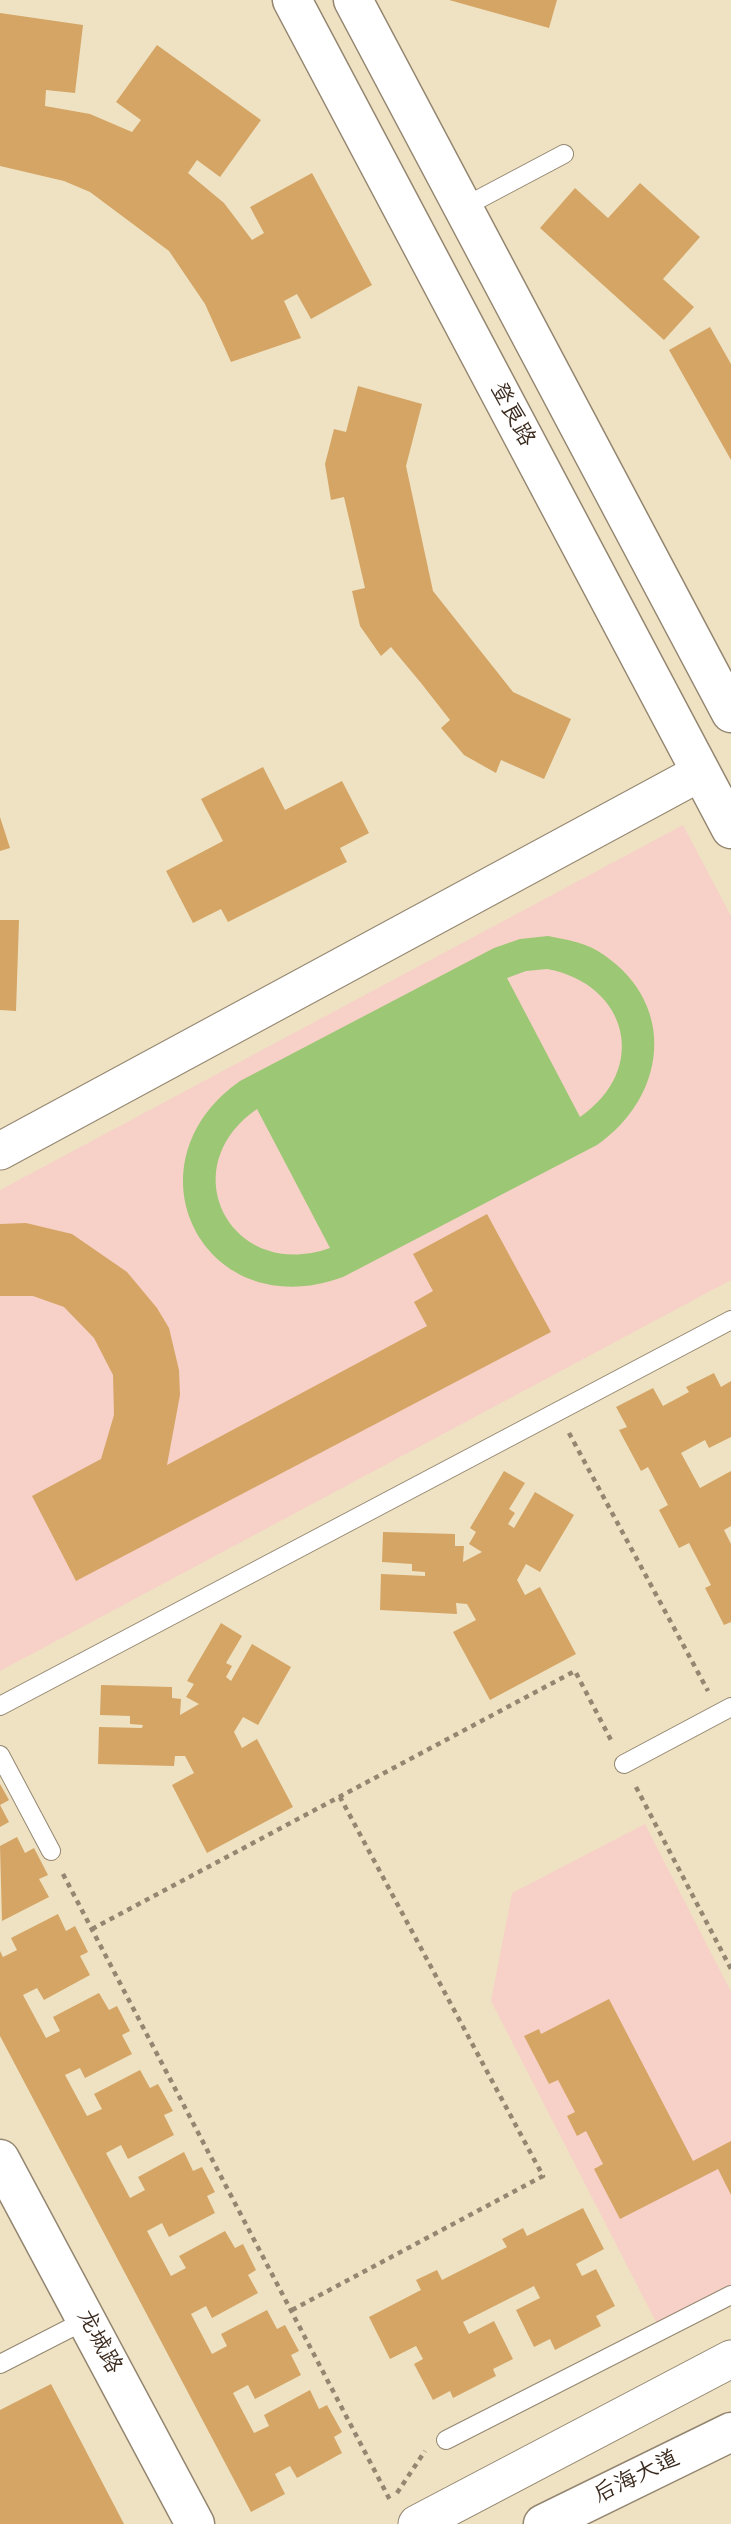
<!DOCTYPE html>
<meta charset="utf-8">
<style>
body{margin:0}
canvas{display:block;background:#eee2c2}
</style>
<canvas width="731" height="2524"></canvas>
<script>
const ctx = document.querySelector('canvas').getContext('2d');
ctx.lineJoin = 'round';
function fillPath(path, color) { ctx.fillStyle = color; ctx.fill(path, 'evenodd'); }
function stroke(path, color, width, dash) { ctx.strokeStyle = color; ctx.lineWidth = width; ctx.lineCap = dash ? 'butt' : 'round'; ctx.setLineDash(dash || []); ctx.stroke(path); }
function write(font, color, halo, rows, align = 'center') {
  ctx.font = font + ' "Architects Daughter","LXGW WenKai TC",sans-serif'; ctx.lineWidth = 5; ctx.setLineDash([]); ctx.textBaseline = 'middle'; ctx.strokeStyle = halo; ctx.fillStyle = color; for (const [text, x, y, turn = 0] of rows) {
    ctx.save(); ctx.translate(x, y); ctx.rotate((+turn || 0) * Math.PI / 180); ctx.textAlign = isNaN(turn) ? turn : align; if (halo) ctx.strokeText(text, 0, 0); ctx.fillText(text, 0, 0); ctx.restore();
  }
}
fillPath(new Path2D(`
 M683,825L731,916V1280L0,1671V1190Z
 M645,1824L731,1992V2285L657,2324L491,2001L512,1893Z`), '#f7d1c7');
fillPath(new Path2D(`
 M548,936C568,940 588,943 604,955C678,1006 666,1097 597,1145L343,1277C205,1328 121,1165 240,1081L494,948L520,939ZM547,969C628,984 650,1069 580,1117L507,978L526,971ZM257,1109L330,1248C231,1283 171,1168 257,1109Z`), '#9cc775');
fillPath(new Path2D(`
 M449,0H557L549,28Z
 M0,13L83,25L75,93L46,90L45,106L90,114L132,132L141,120L116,102L157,45L261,120L220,177L197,160L188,173L224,203L252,240L264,233L250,207L312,173L372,285L311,319L297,294L284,301L301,338L231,362L205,304L169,251L90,192L64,181L0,166Z
 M640,183L700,237L663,279L694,307L664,340L540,228L575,188L608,218Z
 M710,327L731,364V460L669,350Z
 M358,386L422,404L406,466L433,591L513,692L571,719L544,779L501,760L496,773L464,755L441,728L450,720L421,683L391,647L381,656L360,626L352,591L365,588L344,497L331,500L325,464L334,429L346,432Z
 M263,767L285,810L342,781L369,833L340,848L347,862L228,922L221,909L193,923L166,871L223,841L201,799Z
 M0,817L10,848L0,851Z
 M0,920H19L16,1011L0,1010Z
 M487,1214L551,1332L76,1581L32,1496L101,1459L114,1415L113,1375L94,1338L64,1307L33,1296H0V1224L26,1223L72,1234L127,1272L157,1308L169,1328L179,1370L180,1395L167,1465L427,1326L414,1302L433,1291L413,1254Z
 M714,1373L721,1387L731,1381V1437L709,1448L705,1440L681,1453L700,1488L731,1471V1526L724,1530L731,1544V1622L724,1625L705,1588L711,1585L689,1543L679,1548L659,1510L668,1505L648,1467L641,1471L619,1430L627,1427L616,1407L653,1388L663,1406L689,1392L686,1387Z
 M504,1471L525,1483L509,1509L515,1513L508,1524L514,1528L535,1492L574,1515L540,1572L526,1564L517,1580L525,1595L540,1587L576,1654L490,1700L453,1632L476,1620L467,1604L456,1603L457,1614L380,1610L381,1574L425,1576V1572L412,1571V1564L382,1562L383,1532L455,1534V1546H464L463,1562L482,1552L469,1544L476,1532L470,1528Z
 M221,1623L242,1636L226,1663L232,1666L226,1677L231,1681L252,1644L291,1667L258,1725L243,1717L234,1732L242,1748L257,1739L293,1807L207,1853L172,1785L194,1773L185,1756H175L174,1766L98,1764L99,1727L142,1728L143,1725L130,1724V1716L100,1715L101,1685L172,1687V1698L181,1699L180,1715L199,1704L186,1697L194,1684L187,1681Z
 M0,1784L9,1800L0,1805L9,1822L0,1827Z
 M17,1837L25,1853L34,1848L48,1875L39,1879L49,1897L2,1921L0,1846Z
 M58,1914L66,1931L75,1926L88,1952L80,1956L90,1975L44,2000L37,1988L23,1995L46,2038L60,2031L53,2017L99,1993L109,2010L117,2006L130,2031L122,2035L132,2054L85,2078L80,2068L65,2075L87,2116L102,2109L94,2094L140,2070L150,2088L158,2084L173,2111L164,2115L174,2135L128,2159L121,2145L106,2153L130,2198L145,2190L138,2177L184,2152L193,2171L202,2167L215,2192L207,2196L215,2213L169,2237L162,2223L147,2231L171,2276L186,2268L179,2256L225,2231L235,2248L243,2244L256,2270L248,2275L258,2293L212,2318L206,2306L191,2314L212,2354L227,2346L221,2334L267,2310L277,2329L285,2325L299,2351L291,2355L301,2375L255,2399L248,2385L233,2393L254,2433L269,2426L264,2415L310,2390L319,2409L327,2405L342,2432L334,2437L342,2453L297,2478L290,2466L275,2474L285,2494L251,2512L0,2036V1951L3,1957L17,1950L11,1938Z
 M609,1999L693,2161L731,2141V2195L718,2169L620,2219L594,2169L603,2164L586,2131L577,2136L567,2116L575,2112L558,2080L549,2084L524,2036L539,2029L541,2034Z
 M583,2208L604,2249L576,2264L582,2276L596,2269L615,2306L596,2316L601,2326L555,2350L550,2339L534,2347L516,2310L540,2298L534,2286L463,2322L469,2334L494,2321L513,2359L493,2369L496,2376L453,2398L450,2391L433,2400L414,2364L423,2359L416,2346L390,2359L369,2317L421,2290L416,2280L437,2270L442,2280L507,2247L502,2239L523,2228L527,2236Z
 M51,2384L124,2524H0V2410Z`), '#d5a565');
const lane = new Path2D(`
 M464,207L564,154
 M0,1706L731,1320
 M0,1755L51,1851
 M624,1764L731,1707
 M0,2364L86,2320
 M446,2440L731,2295`);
const street = new Path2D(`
 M0,1151L701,772
 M417,2524L731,2359`);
const secondary = new Path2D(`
 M292,0L731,829
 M353,0L731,713
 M0,2159L195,2524`);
const primary = new Path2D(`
 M543,2524L731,2432`);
stroke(lane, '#948670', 20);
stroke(street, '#948670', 39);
stroke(secondary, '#948670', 41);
stroke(primary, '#948670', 41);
stroke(new Path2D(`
 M569,1433L708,1691
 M636,1787L731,1969
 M63,1874L391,2502
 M92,1929L575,1671L612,1742
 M292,2310L543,2176L340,1797
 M397,2493L425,2451`), '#948670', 4.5, [5, 5]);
stroke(lane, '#fff', 18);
stroke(street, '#fff', 37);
stroke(secondary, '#fff', 38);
stroke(primary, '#fff', 38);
write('23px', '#3b2a1e', '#fff', [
 ["登良路",511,415,62],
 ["龙城路",98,2342,62],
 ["后海大道",637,2478,-26]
]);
</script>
